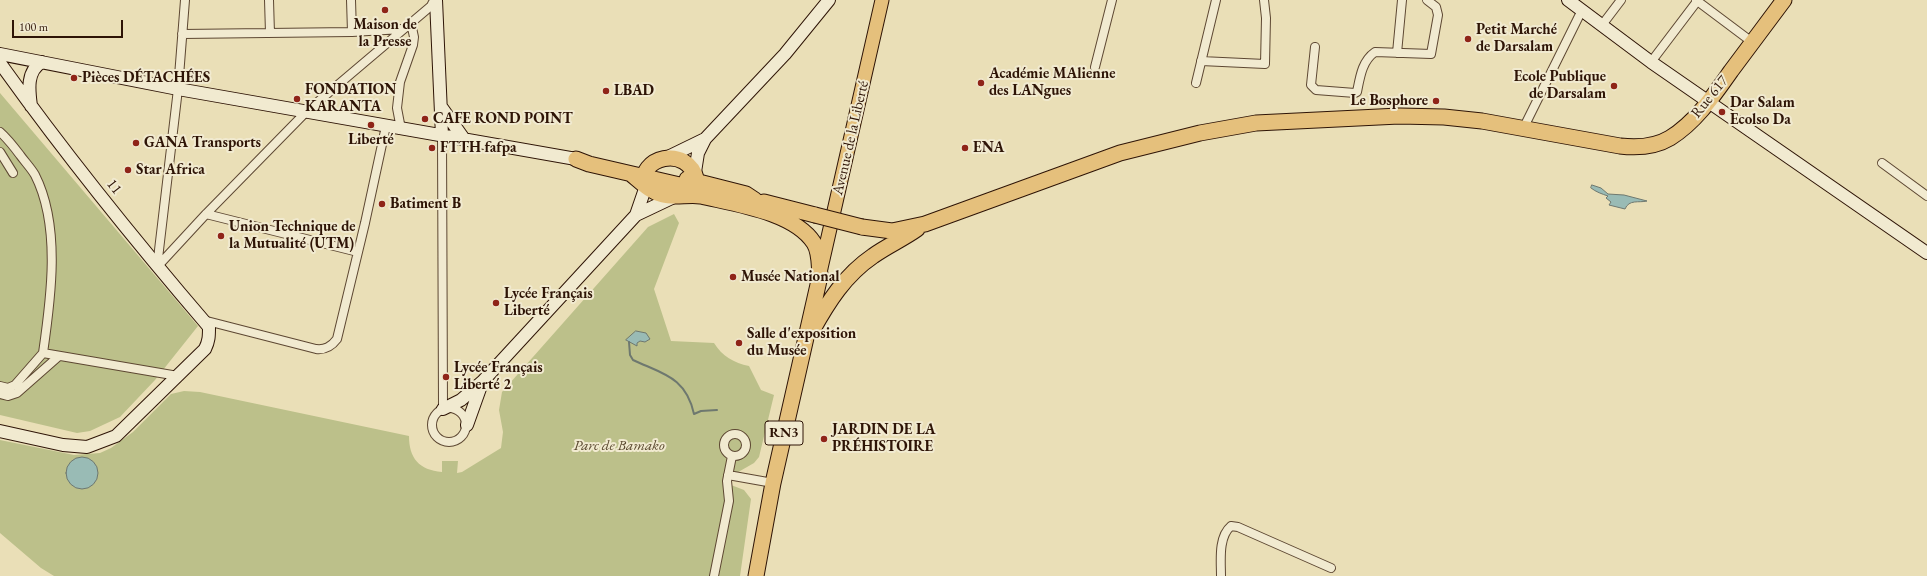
<!DOCTYPE html>
<meta charset="utf-8">
<style>
body{margin:0}
#map{position:relative;width:1927px;height:576px;overflow:hidden;background:#eadfb7;font-family:"EB Garamond",serif}
canvas{display:block}
.scale{position:absolute;left:12px;top:20px;width:111px;height:18px;box-sizing:border-box;border:2px solid #2e1406;border-top:0;padding-left:5px;font-size:12px;line-height:14px;white-space:nowrap;color:#2e1406;-webkit-text-stroke:3px #f1ead0;paint-order:stroke}
</style>
<div id="map">
<canvas width="1927" height="576"></canvas>
<div class="scale">100 m</div>
</div>
<script>
const ctx = document.querySelector('canvas').getContext('2d');
ctx.lineJoin = 'round';
function fillPath(path, color) { ctx.fillStyle = color; ctx.fill(path, 'evenodd'); }
function stroke(path, color, width, dash) { ctx.strokeStyle = color; ctx.lineWidth = width; ctx.lineCap = dash ? 'butt' : 'round'; ctx.setLineDash(dash || []); ctx.stroke(path); }
function write(font, color, halo, rows, align = 'center') {
  ctx.font = font + ' "EB Garamond",serif'; ctx.lineWidth = 4; ctx.setLineDash([]); ctx.textBaseline = 'middle'; ctx.strokeStyle = halo; ctx.fillStyle = color; for (const [text, x, y, turn = 0] of rows) {
    ctx.save(); ctx.translate(x, y); ctx.rotate((+turn || 0) * Math.PI / 180); ctx.textAlign = isNaN(turn) ? turn : align; if (halo) ctx.strokeText(text, 0, 0); ctx.fillText(text, 0, 0); ctx.restore();
  }
}
fillPath(new Path2D(`
 M0,93L198,326L155,380L120,417L90,431L77,433L0,415Z
 M674,214L679,223L654,289L671,341L714,343C722,356 734,363 749,366L761,390L774,395L759,457L754,463L733,475L731,485L744,490L751,499L740,576H54L41,568L0,533V440L74,455L100,453L111,448L133,432L171,394L184,391L200,392L409,436C409,458 419,470 442,472V461H458L457,473L462,472L501,448L503,432L499,410L502,392L648,227Z`), '#bcc08a');
const water = new Path2D(`
 M1592,185L1601,188L1608,194L1624,195L1647,201C1639,203 1629,199 1625,209L1609,205L1611,202L1606,198L1608,196C1602,194 1596,192 1591,188Z
 M636,331L646,333L650,339L645,342L640,341L637,343V346L626,340Z
 M66 473a16 16 0 1 1 32 0a16 16 0 1 1-32 0Z`);
fillPath(water, '#99bbb5');
stroke(water, '#6e786f', 1);
stroke(new Path2D(`
 M629,342L630,355L633,360C663,374 686,377 694,414L701,411L717,410`), '#6e786f', 2);
const street = new Path2D(`
 M269,0L270,33
 M351,0L352,32
 M1696,0L1752,42
 M1602,25L1621,0
 M182,34L352,32L402,29
 M1315,47L1311,85L1316,90L1355,93L1357,92C1360,77 1362,61 1375,52L1431,54L1438,15L1436,7L1427,0
 M1397,53L1402,0
 M1201,61L1265,64L1266,18L1264,0
 M1651,62L1698,0
 M1095,67L1112,0
 M1196,83L1216,0
 M401,129L397,108L400,82L413,45L414,37L411,23
 M1523,129L1582,10
 M0,132C8,139 14,147 20,155C25,162 31,168 35,175C61,226 51,298 43,353
 M442,136L443,409
 M0,152L13,173
 M1882,163L1927,196
 M206,214L358,252
 M157,267L206,214L307,111L431,6L434,0
 M157,267L178,89L185,0
 M203,320L316,349C325,350 331,347 337,339L365,223L386,126
 M0,386L8,388L15,385L43,353L178,376
 M0,394L8,396L17,393L59,356
 M432 425a17 17 0 1 1 34 0a17 17 0 1 1-34 0Z
 M724 445a11 11 0 1 1 22 0a11 11 0 1 1-22 0Z
 M728,475L773,483
 M714,576L729,501L727,481L732,456
 M1221,576C1221,561 1218,537 1231,526L1238,527L1331,568`);
const secondary = new Path2D(`
 M436,0L442,136
 M1568,0L1651,62L1927,253
 M0,54L178,89L576,159
 M0,63C65,154 136,242 209,327C209,336 209,341 205,349L116,436L87,447L63,445L0,431
 M31,106C29,91 26,71 42,62
 M442,108L464,139
 M668,157L705,139L785,54L829,0
 M695,172L698,153L705,139
 M636,215L676,196
 M443,409L461,400L483,381L636,215L646,186
 M467,425L482,383`);
const primary = new Path2D(`
 M821,268L882,0`);
const highway = new Path2D(`
 M576,159L589,164L697,189
 M631,174C641,182 650,192 663,195C675,198 689,194 701,196C735,204 794,212 814,243C820,252 819,265 820,276L773,483L756,576
 M687,179L746,194L755,200
 M646,185C635,159 688,142 697,181
 M764,202L815,215
 M862,227L892,231L925,224L1120,153L1200,133L1256,123L1399,116L1444,117L1482,121L1620,146C1637,148 1655,147 1670,138C1696,122 1714,95 1731,71C1749,47 1766,24 1784,0
 M812,331C828,302 845,275 873,256C887,246 903,239 917,229`);
stroke(street, '#5d4732', 10);
stroke(secondary, '#2e1406', 14);
stroke(primary, '#2e1406', 15);
stroke(highway, '#2e1406', 17);
stroke(street, '#f1ead0', 8);
stroke(secondary, '#f1ead0', 12);
stroke(primary, '#e5c07c', 13);
stroke(highway, '#e5c07c', 15);
const highwayBridge = new Path2D(`
 M815,215L862,227`);
stroke(highwayBridge, '#2e1406', 17, []);
stroke(highwayBridge, '#e5c07c', 15);
for (const [x, y, r, color] of [
 [385,10,4,"#8f2418"],
 [1468,39,4,"#8f2418"],
 [74,78,4,"#8f2418"],
 [981,83,4,"#8f2418"],
 [1614,86,4,"#8f2418"],
 [606,91,4,"#8f2418"],
 [297,99,4,"#8f2418"],
 [1436,101,4,"#8f2418"],
 [1722,112,4,"#8f2418"],
 [425,119,4,"#8f2418"],
 [371,125,4,"#8f2418"],
 [136,143,4,"#8f2418"],
 [432,148,4,"#8f2418"],
 [965,148,4,"#8f2418"],
 [128,170,4,"#8f2418"],
 [382,204,4,"#8f2418"],
 [221,236,4,"#8f2418"],
 [733,277,4,"#8f2418"],
 [496,303,4,"#8f2418"],
 [739,343,4,"#8f2418"],
 [446,377,4,"#8f2418"],
 [824,439,4,"#8f2418"]
]) { const dot = new Path2D(); dot.arc(x, y, r, 0, 2 * Math.PI); ctx.fillStyle = color; ctx.fill(dot); stroke(dot, '#f1ead0', 1.5); }
for (const [x, y, w] of [
 [784,433,38]
]) { const box = new Path2D(); box.roundRect(x - w / 2, y - 12, w, 24, 3); ctx.fillStyle = '#f1ead0'; ctx.fill(box); stroke(box, '#2e1406', 1); }
write('bold 14px', '#2e1406', null, [
 ["RN3",784,433]
]);
write('bold 15px', '#2e1406', '#f1ead0', [
 ["Maison de",385,25,"center"],
 ["la Presse",385,42,"center"],
 ["Petit Marché",1476,30],
 ["de Darsalam",1476,47],
 ["Académie MAlienne",989,74],
 ["des LANgues",989,91],
 ["Ecole Publique",1606,77,"right"],
 ["de Darsalam",1606,94,"right"],
 ["Pièces DÉTACHÉES",82,78],
 ["FONDATION",305,90],
 ["KARANTA",305,107],
 ["LBAD",614,91],
 ["Le Bosphore",1428,101,"right"],
 ["Dar Salam",1730,103],
 ["Ecolso Da",1730,120],
 ["CAFE ROND POINT",433,119],
 ["Liberté",371,140,"center"],
 ["GANA Transports",144,143],
 ["FTTH fafpa",440,148],
 ["ENA",973,148],
 ["Star Africa",136,170],
 ["Batiment B",390,204],
 ["Union Technique de",229,227],
 ["la Mutualité (UTM)",229,244],
 ["Musée National",741,277],
 ["Lycée Français",504,294],
 ["Liberté",504,311],
 ["Salle d'exposition",747,334],
 ["du Musée",747,351],
 ["Lycée Français",454,368],
 ["Liberté 2",454,385],
 ["JARDIN DE LA",832,430],
 ["PRÉHISTOIRE",832,447]
], 'left');
write('15px', '#2e1406', '#f1ead0', [
 ["Rue 617",1710,97,-51],
 ["Avenue de la Liberté",851,138,-77],
 ["11",114,187,52]
]);
write('italic 15px', '#59482e', '#f1ead0', [
 ["Parc de Bamako",619,446]
]);
</script>
